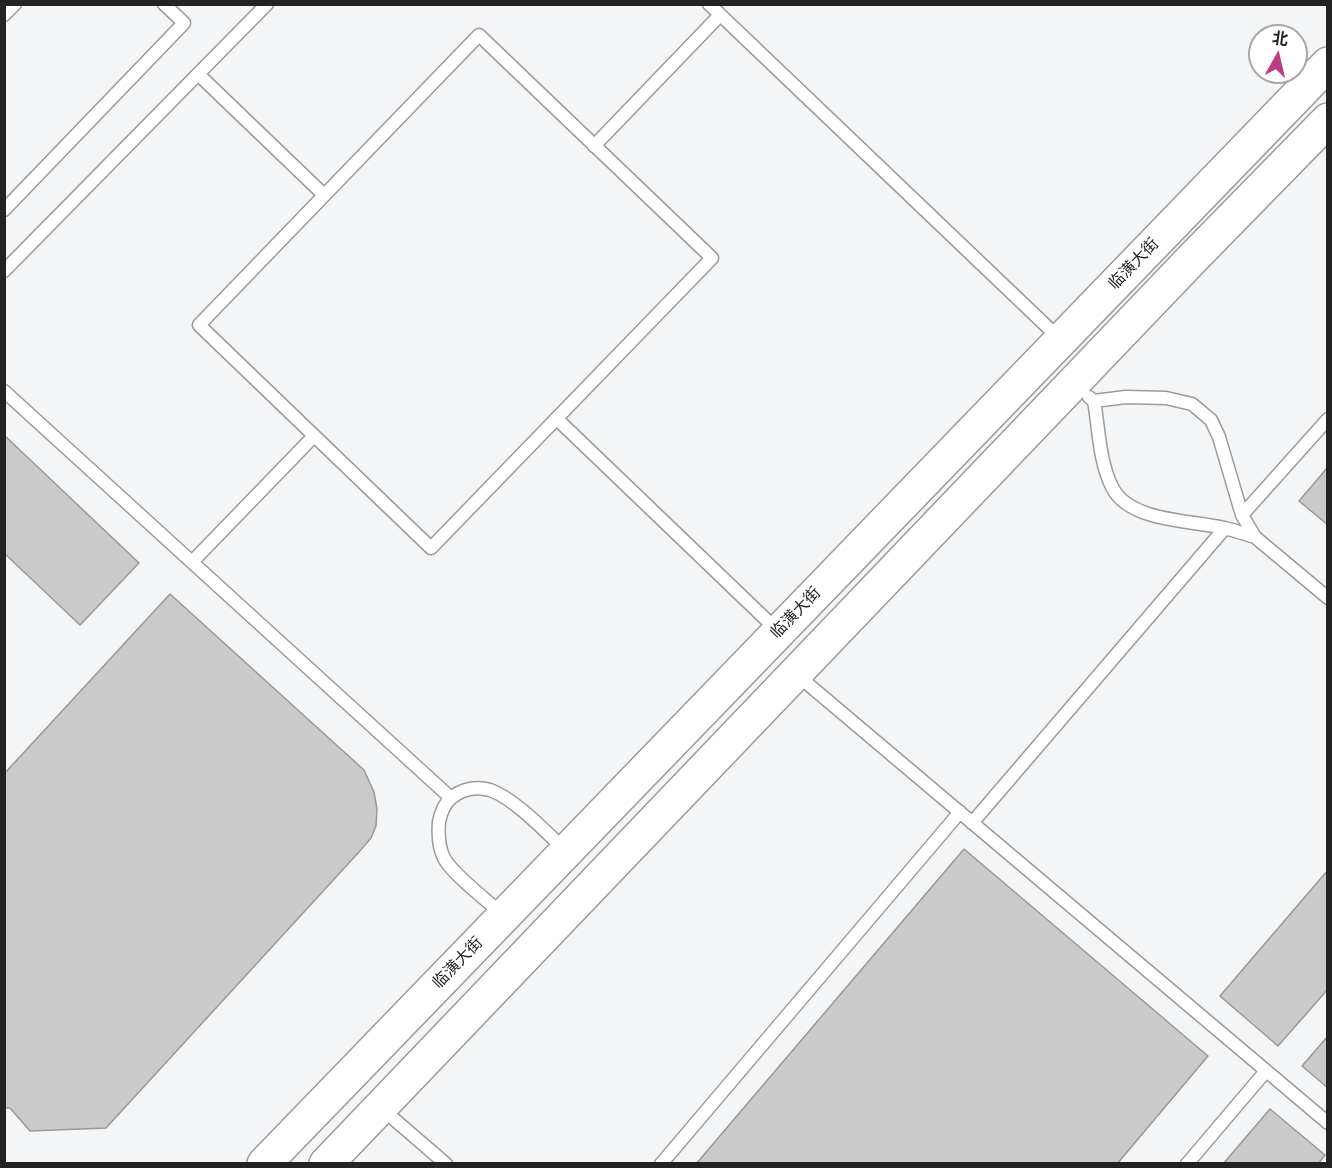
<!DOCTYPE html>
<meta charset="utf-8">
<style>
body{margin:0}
#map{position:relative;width:1332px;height:1168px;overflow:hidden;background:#f4f5f6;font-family:Merriweather,"Noto Sans SC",serif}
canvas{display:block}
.frame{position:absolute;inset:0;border:6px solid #232323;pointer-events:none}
.north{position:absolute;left:1248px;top:24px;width:60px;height:60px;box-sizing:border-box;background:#fff;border:2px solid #a7a7a7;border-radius:50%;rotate:8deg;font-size:16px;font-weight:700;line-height:24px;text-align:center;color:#232323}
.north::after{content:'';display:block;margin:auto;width:21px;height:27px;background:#be3c86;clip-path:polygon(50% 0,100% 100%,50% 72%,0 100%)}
</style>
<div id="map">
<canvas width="1332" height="1168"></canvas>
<div class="frame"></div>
<div class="north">北</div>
</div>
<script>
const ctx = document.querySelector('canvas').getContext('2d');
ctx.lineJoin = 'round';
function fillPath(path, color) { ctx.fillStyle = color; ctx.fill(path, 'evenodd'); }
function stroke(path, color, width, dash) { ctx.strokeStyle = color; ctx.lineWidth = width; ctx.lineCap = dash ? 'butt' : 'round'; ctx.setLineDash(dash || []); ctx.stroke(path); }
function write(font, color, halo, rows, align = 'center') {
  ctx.font = font + ' Merriweather,"Noto Sans SC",serif'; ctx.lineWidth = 4.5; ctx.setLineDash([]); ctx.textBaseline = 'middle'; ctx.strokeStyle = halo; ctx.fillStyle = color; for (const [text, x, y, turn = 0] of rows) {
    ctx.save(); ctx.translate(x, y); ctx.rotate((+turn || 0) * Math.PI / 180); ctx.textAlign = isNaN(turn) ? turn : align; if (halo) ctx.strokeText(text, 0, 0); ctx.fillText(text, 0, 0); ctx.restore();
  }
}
const building = new Path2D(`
 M4,435L139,563L80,625L4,553Z
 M1328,467V525L1299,501Z
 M170,594L364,770L374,792L377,809L376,826L371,838L359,852L106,1128L30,1131L10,1108H4V774Z
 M964,849L1208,1056L1117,1164H696Z
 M1328,870V989L1278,1046L1220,996Z
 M1328,1036V1088L1302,1066Z
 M1270,1109L1325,1155L1318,1164H1223Z`);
fillPath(building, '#cbcaca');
stroke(building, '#999898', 1.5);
const service = new Path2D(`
 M709,4L1060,339
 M4,15L15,4
 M479,35L712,258L431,548L199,325Z
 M198,74L324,195
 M594,146L720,15
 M4,210L184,23L164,4
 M4,271L267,4
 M4,391L451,798
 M1089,397L1094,401C1099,429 1099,461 1112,487C1129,522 1191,520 1224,528C1234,530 1245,534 1255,537
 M1094,401L1126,397L1166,398L1192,404L1211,420L1219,437L1242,515L1255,537L1328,598
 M557,419L778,631
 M1242,515L1328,419
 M192,562L314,436
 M796,674L1328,1123
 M972,823L1225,528
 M503,915C488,901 452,874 444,858C438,846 438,834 439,822C441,812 444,804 451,798C462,789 476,786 490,790C514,798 546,832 565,850
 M381,1108L446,1164
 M661,1164L960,812
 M1187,1164L1266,1071`);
const secondary = new Path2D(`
 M264,1164L1328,64
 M326,1164L1192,259L1328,120`);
stroke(service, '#9b9b9c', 15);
stroke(secondary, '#9b9b9c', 36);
stroke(service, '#fff', 12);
stroke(secondary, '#fff', 33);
write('16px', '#232323', '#fff', [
 ["临潢大街",1134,264,-46],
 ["临潢大街",796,613,-46],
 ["临潢大街",458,963,-46]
]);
</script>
